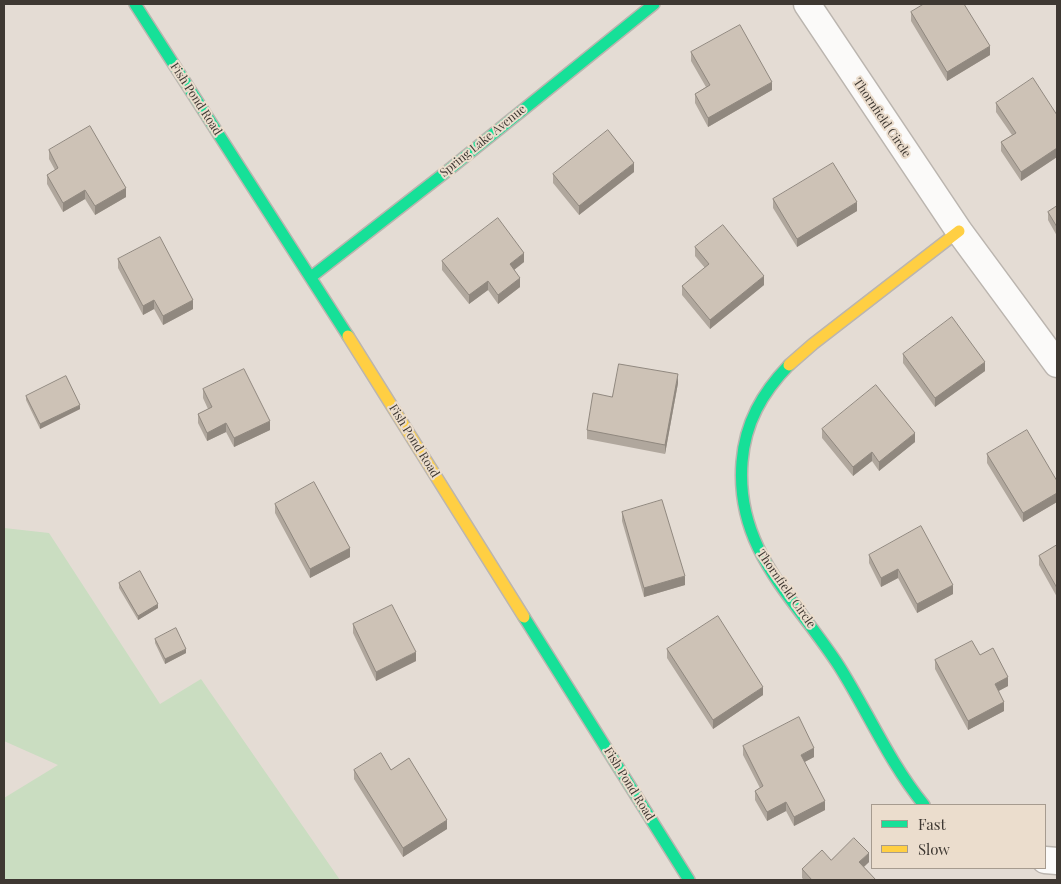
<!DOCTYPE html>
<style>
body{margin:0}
#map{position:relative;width:1061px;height:884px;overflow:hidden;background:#e4dcd4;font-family:"Playfair Display",serif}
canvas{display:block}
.frame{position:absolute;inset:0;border:5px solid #3e3832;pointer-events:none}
.legend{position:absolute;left:871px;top:804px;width:175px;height:65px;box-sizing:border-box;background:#ebddcd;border:1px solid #a69b8f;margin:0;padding:6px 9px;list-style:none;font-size:15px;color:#3e3832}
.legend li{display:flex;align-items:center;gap:10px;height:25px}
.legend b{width:25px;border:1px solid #a69b8f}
</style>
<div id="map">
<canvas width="1061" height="884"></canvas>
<div class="frame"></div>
<ul class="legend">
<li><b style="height:6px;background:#16e098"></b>Fast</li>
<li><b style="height:6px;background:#ffcf43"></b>Slow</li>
</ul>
</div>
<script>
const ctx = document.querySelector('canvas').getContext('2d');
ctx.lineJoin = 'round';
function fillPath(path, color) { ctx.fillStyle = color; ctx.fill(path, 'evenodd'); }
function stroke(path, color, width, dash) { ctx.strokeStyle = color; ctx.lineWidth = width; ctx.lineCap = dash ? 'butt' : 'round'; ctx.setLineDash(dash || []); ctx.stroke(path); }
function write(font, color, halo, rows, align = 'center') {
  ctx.font = font + ' "Playfair Display",serif'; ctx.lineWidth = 4; ctx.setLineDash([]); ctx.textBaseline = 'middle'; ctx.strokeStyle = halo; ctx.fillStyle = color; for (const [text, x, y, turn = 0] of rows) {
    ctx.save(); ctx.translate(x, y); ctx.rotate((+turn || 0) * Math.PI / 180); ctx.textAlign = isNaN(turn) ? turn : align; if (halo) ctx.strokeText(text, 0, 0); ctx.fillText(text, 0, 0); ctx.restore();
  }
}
fillPath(new Path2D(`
 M4,528L49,533L160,704L201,679L340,880H4V798L58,765L4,741Z`), '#caddc1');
const street = new Path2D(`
 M807,4L959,231L1057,364
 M1045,860L1057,861`);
const fast = new Path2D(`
 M135,4L348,336
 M311,277L451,168L654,4
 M789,365C762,393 745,423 742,462C735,550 795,598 839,666C868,712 889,762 924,805
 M524,617L689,880`);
const slow = new Path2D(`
 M348,336L524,617
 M789,365L813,344L959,231`);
stroke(street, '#bbb5af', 29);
stroke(fast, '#bbb5af', 14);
stroke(slow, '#bbb5af', 14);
stroke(street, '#fbfaf9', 26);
stroke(fast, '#16e098', 11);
stroke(slow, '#ffcf43', 11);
fillPath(new Path2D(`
 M911,12L990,55L947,81L911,21Z
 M691,52L772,90L708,127L695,103V94L706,87L691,61Z
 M996,103L1057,115V157L1021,181L1001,151V142L1012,135L996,112Z
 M49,150L126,197L95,215L85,199L63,212L47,184V175L55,170L49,159Z
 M634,172L579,215L553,183V174Z
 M773,199L857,211L797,247L773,208Z
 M1057,206V236L1048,220V212Z
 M695,247L764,285L710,329L682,295V286L705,268L695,256Z
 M118,259L193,309L163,325L154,309L143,315L118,268Z
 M442,261L524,262L514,270L520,287L498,304L488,290L469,304L442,270Z
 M903,354L985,371L935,407L903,363Z
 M678,383L665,454L587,439V430L612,397Z
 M203,389L270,430L234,447L226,432L207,441L198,423V414L208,409L203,398Z
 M26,396L80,409L40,429L26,400Z
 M822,429L915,442L879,471L872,461L853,476L822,438Z
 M987,454L1057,481V502L1023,522L987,463Z
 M275,504L350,557L310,578L275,513Z
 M622,512L685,585L644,597L622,521Z
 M1057,545V597L1039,565V556Z
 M869,555L953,594L917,613L898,578L881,587L869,563Z
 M119,583L158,608L138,620L119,588Z
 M353,624L416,661L376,681L353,633Z
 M155,639L186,653L165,664L155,643Z
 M667,649L763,695L713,729L667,658Z
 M980,655L1008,686L998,691L1004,711L968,730L935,669V660Z
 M743,746L814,757L804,762L825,810L794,826L786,811L767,821L755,800V791L760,788L743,755Z
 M354,770H391L447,829L403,857L354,779Z
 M831,860L869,862L864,867L876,880H804L802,878V869Z`), '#b0a79d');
fillPath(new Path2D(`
 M990,46V55L947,81V72Z
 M772,82V90L708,127V118Z
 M1057,148V157L1021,181V172Z
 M634,163V172L579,215V206Z
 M126,188V197L95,215V206Z
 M85,190V199L63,212V203Z
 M857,202V211L797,247V239Z
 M524,253V262L510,273V264Z
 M764,276V285L710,329V320Z
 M520,278V287L498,304V295Z
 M488,281V290L469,304V295Z
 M154,300V309L143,315V306Z
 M193,300V309L163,325V316Z
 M985,362V371L935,407V398Z
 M678,374V383L665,454V445Z
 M80,405V409L40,429V424Z
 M270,421V430L234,447V438Z
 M226,423V432L207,441V433Z
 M915,433V442L879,471V462Z
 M872,452V461L853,476V467Z
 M1057,493V502L1023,522V513Z
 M350,548V557L310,578V569Z
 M898,569V578L881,587V578Z
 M685,576V585L644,597V588Z
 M953,585V594L917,613V604Z
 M158,604V608L138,620V616Z
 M186,649V653L165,664V659Z
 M416,652V661L376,681V672Z
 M1008,677V686L995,693V684Z
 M763,687V695L713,729V720Z
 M1004,702V711L968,730V721Z
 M814,748V757L801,764V755Z
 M825,801V810L794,826V817Z
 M786,802V811L767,821V812Z
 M447,820V829L403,857V848Z
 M869,853V862L859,871V862Z`), '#90887f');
const building = new Path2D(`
 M924,4H964L990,46L947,72L911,12Z
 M740,25L772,82L708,118L695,94L710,85L691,52Z
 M1033,78L1057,115V148L1021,172L1001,142L1016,133L996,103Z
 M90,126L126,188L95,206L85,190L63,203L47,175L58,168L49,150Z
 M608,130L634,163L579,206L553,174Z
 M833,163L857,202L797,239L773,199Z
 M1057,206V227L1048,212Z
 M498,218L524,253L510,264L520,278L498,295L488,281L469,295L442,261Z
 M723,225L764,276L710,320L682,286L709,264L695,247Z
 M160,237L193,300L163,316L154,300L143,306L118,259Z
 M952,317L985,362L935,398L903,354Z
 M619,364L678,374L665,445L587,430L593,393L612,397Z
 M244,369L270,421L234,438L226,423L207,433L198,414L212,407L203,389Z
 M66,376L80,405L40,424L26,396Z
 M876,385L915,433L879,462L872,452L853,467L822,429Z
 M1027,430L1057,481V493L1023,513L987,454Z
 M314,482L350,548L310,569L275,504Z
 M662,500L685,576L644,588L622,512Z
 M921,526L953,585L917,604L898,569L881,578L869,555Z
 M1057,545V588L1039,556Z
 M140,571L158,604L138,616L119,583Z
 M392,605L416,652L376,672L353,624Z
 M718,616L763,687L713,720L667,649Z
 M176,628L186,649L165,659L155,639Z
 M972,641L980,655L993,648L1008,677L995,684L1004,702L968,721L935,660Z
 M799,717L814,748L801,755L825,801L794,817L786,802L767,812L755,791L763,786L743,746Z
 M381,753L391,770L409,758L447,820L403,848L354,770Z
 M854,838L869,853L859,862L876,880H812L802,869L822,850L831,860Z`);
fillPath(building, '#cdc2b6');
stroke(building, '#90887f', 1);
write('12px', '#3e3832', '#ebddcd', [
 ["Fish Pond Road",196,99,57],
 ["Thornfield Circle",882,118,56],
 ["Spring Lake Avenue",483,141,-39],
 ["Fish Pond Road",414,441,58],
 ["Thornfield Circle",786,589,55],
 ["Fish Pond Road",629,784,58]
]);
</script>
